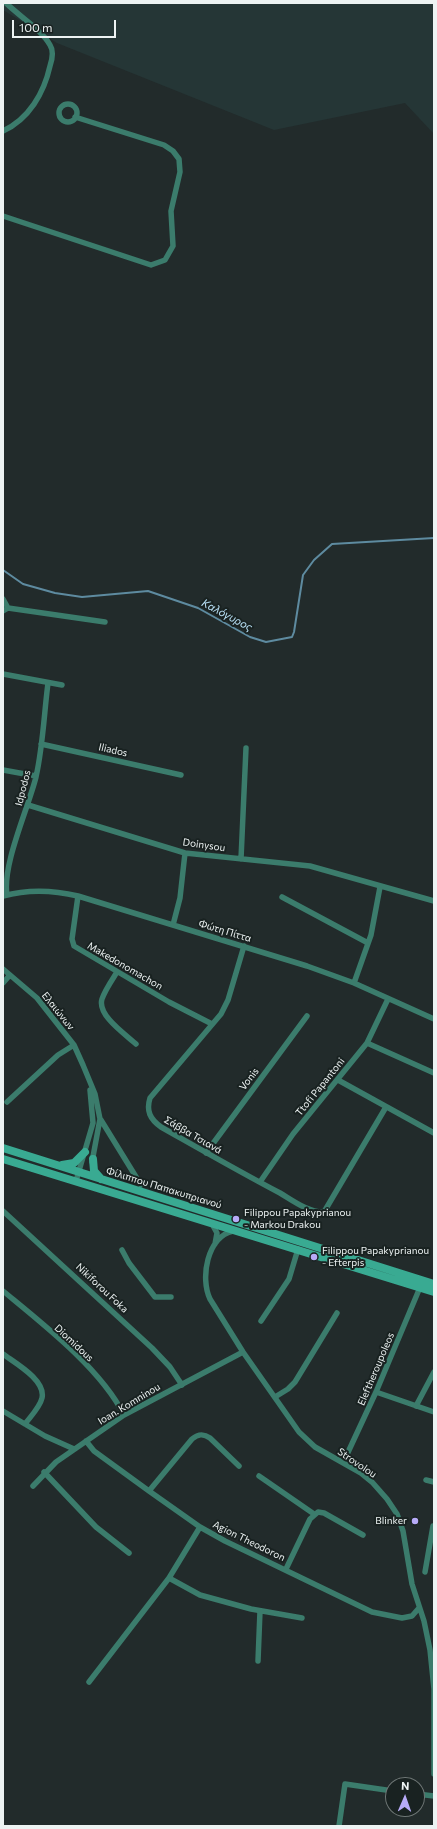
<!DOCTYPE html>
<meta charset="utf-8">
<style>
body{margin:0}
#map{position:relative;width:437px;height:1829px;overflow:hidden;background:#222b2b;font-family:Commissioner,sans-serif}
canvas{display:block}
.frame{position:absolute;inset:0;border:4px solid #edf3f3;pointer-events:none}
.north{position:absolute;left:385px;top:1777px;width:40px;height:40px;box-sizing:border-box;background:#192221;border:1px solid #6e7675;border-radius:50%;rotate:2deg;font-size:11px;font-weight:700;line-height:16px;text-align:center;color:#edf3f3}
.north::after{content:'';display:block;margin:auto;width:14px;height:18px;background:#b7abf8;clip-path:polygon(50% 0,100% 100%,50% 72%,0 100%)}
.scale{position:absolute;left:12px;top:20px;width:104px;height:18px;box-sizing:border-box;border:2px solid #edf3f3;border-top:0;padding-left:5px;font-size:12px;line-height:14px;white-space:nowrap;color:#edf3f3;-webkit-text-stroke:3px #192221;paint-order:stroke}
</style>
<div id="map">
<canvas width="437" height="1829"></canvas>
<div class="frame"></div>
<div class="north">N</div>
<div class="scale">100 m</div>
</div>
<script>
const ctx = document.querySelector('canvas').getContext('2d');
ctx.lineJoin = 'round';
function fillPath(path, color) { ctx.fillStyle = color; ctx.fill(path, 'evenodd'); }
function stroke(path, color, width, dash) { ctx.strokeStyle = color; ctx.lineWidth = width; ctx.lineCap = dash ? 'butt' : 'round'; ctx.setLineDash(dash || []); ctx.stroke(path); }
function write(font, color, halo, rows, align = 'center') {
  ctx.font = font + ' Commissioner,sans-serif'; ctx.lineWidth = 4; ctx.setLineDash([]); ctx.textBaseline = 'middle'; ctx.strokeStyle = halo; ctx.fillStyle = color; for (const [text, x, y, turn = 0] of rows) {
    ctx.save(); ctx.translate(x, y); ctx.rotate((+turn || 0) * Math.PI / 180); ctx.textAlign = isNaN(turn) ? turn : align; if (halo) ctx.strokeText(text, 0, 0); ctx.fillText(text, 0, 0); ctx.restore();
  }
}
fillPath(new Path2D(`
 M3,3H434V134L405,103L274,130L57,43L3,10Z`), '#253636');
stroke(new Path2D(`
 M3,570L23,584L55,593L82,597L148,591L198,608L250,637L266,642L292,637L294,632L303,575L314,560L332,544L434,538`), '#5e8ba0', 2);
stroke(new Path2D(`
 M59 113a9 9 0 1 1 18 0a9 9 0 1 1-18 0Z
 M3,131C29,119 44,93 50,66C52,60 54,51 50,45C42,30 19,16 6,3
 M3,216L151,265L165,260L173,246L171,211L180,172L179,159L173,151L164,145L75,117
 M3,599L8,608
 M3,611L8,608L105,622
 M3,674L62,685
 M41,744L181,775
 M3,770L36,776
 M28,805L185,853L310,866L434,901
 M241,859L246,748
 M7,895C2,865 28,809 36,777C43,746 44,714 48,683
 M3,896C28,889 53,890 78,896L307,966L354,983L434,1019
 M78,896L72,939L74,946L169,1002L212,1024
 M282,897L368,943
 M173,925L180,898L185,853
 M244,946L228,1000L221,1014L150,1098C146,1111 150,1119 161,1127C200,1149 240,1172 280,1193C292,1200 309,1213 324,1212L386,1107
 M3,969L37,998L74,1045L83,1065L95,1094L100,1119L92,1162
 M117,972C112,980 105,990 102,999C97,1015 125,1034 136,1044
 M3,983L10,975
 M354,983L371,935L380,887
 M367,1043L434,1073
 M338,1080L434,1133
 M7,1102L58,1055L74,1045
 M101,1120L141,1185
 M206,1153L307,1016
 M76,1181L93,1123L90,1090
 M260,1182L293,1134L367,1043L388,999
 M3,1211L152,1348L170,1367L182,1385
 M212,1224L217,1233L215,1244
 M233,1231C207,1237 200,1278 210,1299L243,1352L299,1432L315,1447L361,1473L372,1482L387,1499L397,1514L403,1531L412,1584L424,1621L430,1650L434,1689V1774
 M122,1250L129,1263L155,1297H171
 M3,1291C43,1324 101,1369 124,1415
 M261,1321L289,1279L298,1249
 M3,1354C15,1363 46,1380 42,1398C40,1407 31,1416 25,1424
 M376,1392L434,1412
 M275,1397L288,1389L295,1382L337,1313
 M416,1406L434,1372
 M3,1411L45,1436L74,1449
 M86,1441L94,1451L149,1491L200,1527L225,1541L372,1612L402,1618L412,1616L419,1608
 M343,1463L376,1392L421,1285
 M44,1472L96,1527L129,1553
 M259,1476L314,1514
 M426,1480L434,1482
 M33,1486L56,1462L124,1415L243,1352
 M149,1491L192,1439C198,1434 203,1433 210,1438L239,1466
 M286,1569L310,1519L318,1512L324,1513L363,1535
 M425,1572L433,1526
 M169,1578L200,1595L251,1609L302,1618
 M258,1661L260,1611
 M89,1682L169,1578L200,1527
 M417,1794L434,1796
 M339,1826L345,1784L393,1791`), '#3b7c6c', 5.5);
stroke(new Path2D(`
 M3,1148L434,1284
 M3,1159L434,1292
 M93,1159L94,1171L101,1179
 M62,1165L74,1163L85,1152`), '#39aa92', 8);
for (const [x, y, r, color] of [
 [236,1219,4,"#b7abf8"],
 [314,1257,4,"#b7abf8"],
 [415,1521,4,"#b7abf8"]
]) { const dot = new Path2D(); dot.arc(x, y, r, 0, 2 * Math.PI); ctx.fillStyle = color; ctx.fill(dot); stroke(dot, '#192221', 1.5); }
write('10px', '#edf3f3', '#192221', [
 ["Iliados",113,750,13],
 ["Idpodos",23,788,-76],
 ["Doinysou",204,845,8],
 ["Φώτη Πίττα",225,931,17],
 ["Makedonomachon",125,966,30],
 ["Ελαιώνων",58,1011,51],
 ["Vonis",249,1079,-53],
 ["Ttofi Papantoni",320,1087,-51],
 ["Σάββα Τσιανά",193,1135,30],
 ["Φίλιππου Παπακυπριανού",164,1188,17],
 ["Nikiforou Foka",102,1288,43],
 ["Diomidous",74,1343,43],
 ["Eleftheroupoleos",376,1369,-67],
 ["Ioan. Komninou",129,1404,-31],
 ["Strovolou",357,1463,34],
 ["Agion Theodoron",249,1541,26]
]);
write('10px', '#edf3f3', '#192221', [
 ["Filippou Papakyprianou",244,1213],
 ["- Markou Drakou",244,1225],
 ["Filippou Papakyprianou",322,1251],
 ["- Efterpis",322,1263],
 ["Blinker",407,1521,"right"]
], 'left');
write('italic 11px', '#bbe3f9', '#192221', [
 ["Καλόγυρος",227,615,28]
]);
</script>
